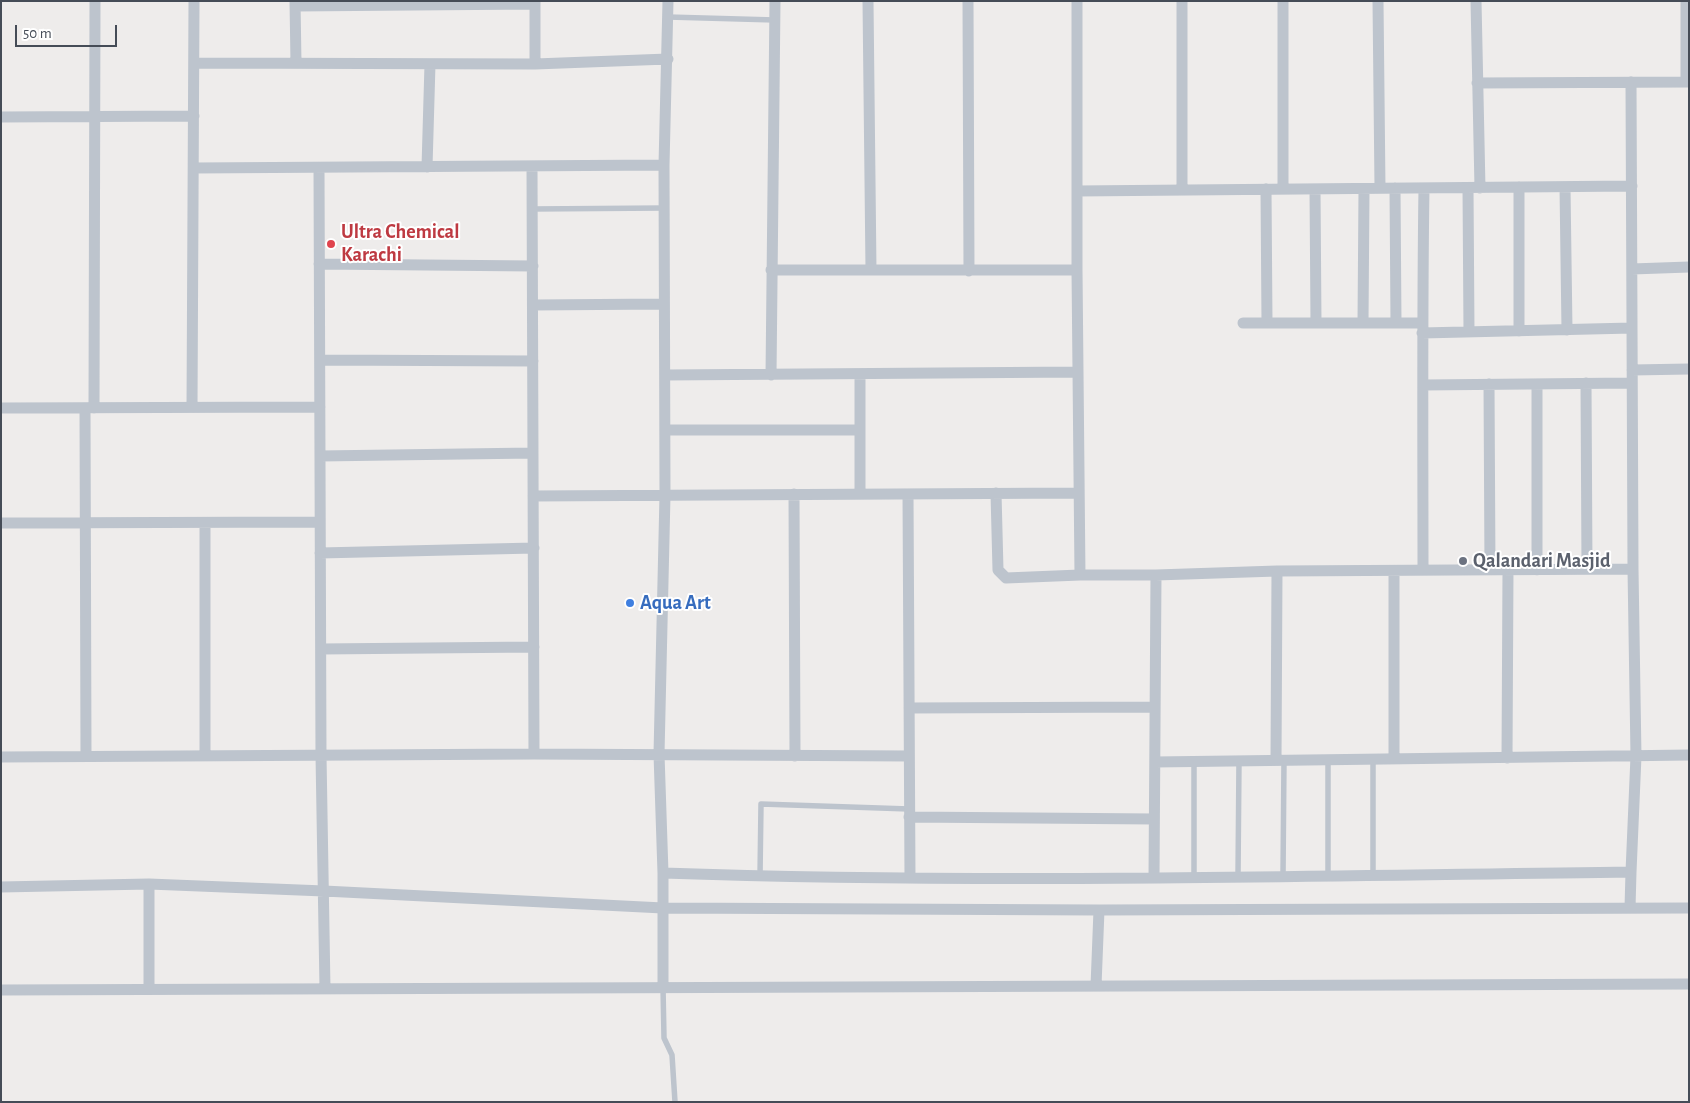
<!DOCTYPE html>
<style>
body{margin:0}
#map{position:relative;width:1690px;height:1103px;overflow:hidden;background:#eeeceb;font-family:"Alegreya Sans",sans-serif}
canvas{display:block}
.frame{position:absolute;inset:0;border:2px solid #454c57;pointer-events:none}
.scale{position:absolute;left:15px;top:25px;width:102px;height:22px;box-sizing:border-box;border:2px solid #454c57;border-top:0;padding-left:6px;font-size:15px;line-height:18px;white-space:nowrap;color:#454c57;-webkit-text-stroke:4px #fff;paint-order:stroke}
</style>
<div id="map">
<canvas width="1690" height="1103"></canvas>
<div class="frame"></div>
<div class="scale">50 m</div>
</div>
<script>
const ctx = document.querySelector('canvas').getContext('2d');
ctx.lineJoin = 'round';
function stroke(path, color, width, dash) { ctx.strokeStyle = color; ctx.lineWidth = width; ctx.lineCap = dash ? 'butt' : 'round'; ctx.setLineDash(dash || []); ctx.stroke(path); }
function write(font, color, halo, rows, align = 'center') {
  ctx.font = font + ' "Alegreya Sans",sans-serif'; ctx.lineWidth = 4; ctx.setLineDash([]); ctx.textBaseline = 'middle'; ctx.strokeStyle = halo; ctx.fillStyle = color; for (const [text, x, y, turn = 0] of rows) {
    ctx.save(); ctx.translate(x, y); ctx.rotate((+turn || 0) * Math.PI / 180); ctx.textAlign = isNaN(turn) ? turn : align; if (halo) ctx.strokeText(text, 0, 0); ctx.fillText(text, 0, 0); ctx.restore();
  }
}
stroke(new Path2D(`
 M668,17L775,20
 M532,209L664,208
 M1194,761V877
 M1328,875V760
 M1373,875V759
 M760,876L761,804L909,809
 M1238,876L1239,761
 M1283,876L1284,760
 M663,987L664,1038L672,1055L675,1102`), '#bdc4cd', 5.5);
stroke(new Path2D(`
 M295,1L296,63
 M868,1L871,270
 M968,1L969,271
 M1077,1V270L1080,575
 M1182,1V190
 M1378,1L1380,188
 M1476,1L1480,188
 M295,6L535,4
 M194,63L535,64L668,59
 M535,64V1
 M1631,82L1633,569L1636,756L1631,872
 M1686,82V1
 M1477,83L1689,82
 M1,117L194,116
 M532,166L534,754
 M427,167L430,64
 M194,168L664,165
 M319,168L321,755L325,989
 M1519,187V331
 M1565,187L1567,330
 M1395,188L1396,323
 M1468,188L1469,332
 M1266,189L1267,323
 M1283,189V1
 M1315,189L1316,323
 M1077,191L1632,186
 M319,264L533,266
 M1632,269L1689,267
 M771,270H1077
 M533,305L664,304
 M1243,323H1422
 M1363,323L1364,189
 M1422,333L1632,328
 M320,360L533,361
 M1632,370L1689,369
 M665,375L1078,372
 M771,375L775,1
 M1586,383L1587,569
 M1489,384L1490,570
 M1537,384V570
 M1423,385L1632,383
 M192,407L194,1
 M1,408L320,407
 M85,408L86,756
 M94,408L95,1
 M665,430H860
 M320,456L533,453
 M996,493L998,570L1006,578L1080,575H1156L1277,571L1633,569
 M794,494L795,756
 M860,494V374
 M908,494L910,878
 M533,496L1078,493
 M1,523L320,522
 M205,523V755
 M320,553L534,548
 M1423,570C1423,443 1422,315 1424,188
 M321,649L534,647
 M909,708L1155,707
 M1,757L534,754L909,756
 M1507,758L1508,570
 M1394,759V571
 M1276,760L1277,571
 M1155,762L1689,755
 M909,817L1154,819
 M663,873C985,884 1308,876 1631,872L1630,908
 M1154,877L1156,575
 M149,884V989
 M1,887L149,884L324,891L663,908L1099,910L1689,908
 M1096,986L1099,910
 M663,987V873L659,754L665,495L664,165L668,1
 M1,990L1689,984`), '#bdc4cd', 11);
for (const [x, y, r, color] of [
 [331,244,5,"#e0444e"],
 [1463,561,5,"#6b7280"],
 [630,603,5,"#3f7fe0"]
]) { const dot = new Path2D(); dot.arc(x, y, r, 0, 2 * Math.PI); ctx.fillStyle = color; ctx.fill(dot); stroke(dot, '#fff', 2); }
write('bold 20px', '#be3a42', '#fff', [
 ["Ultra Chemical",341,232],
 ["Karachi",341,255]
], 'left');
write('bold 20px', '#5b616d', '#fff', [
 ["Qalandari Masjid",1473,561]
], 'left');
write('bold 20px', '#366cbe', '#fff', [
 ["Aqua Art",640,603]
], 'left');
</script>
